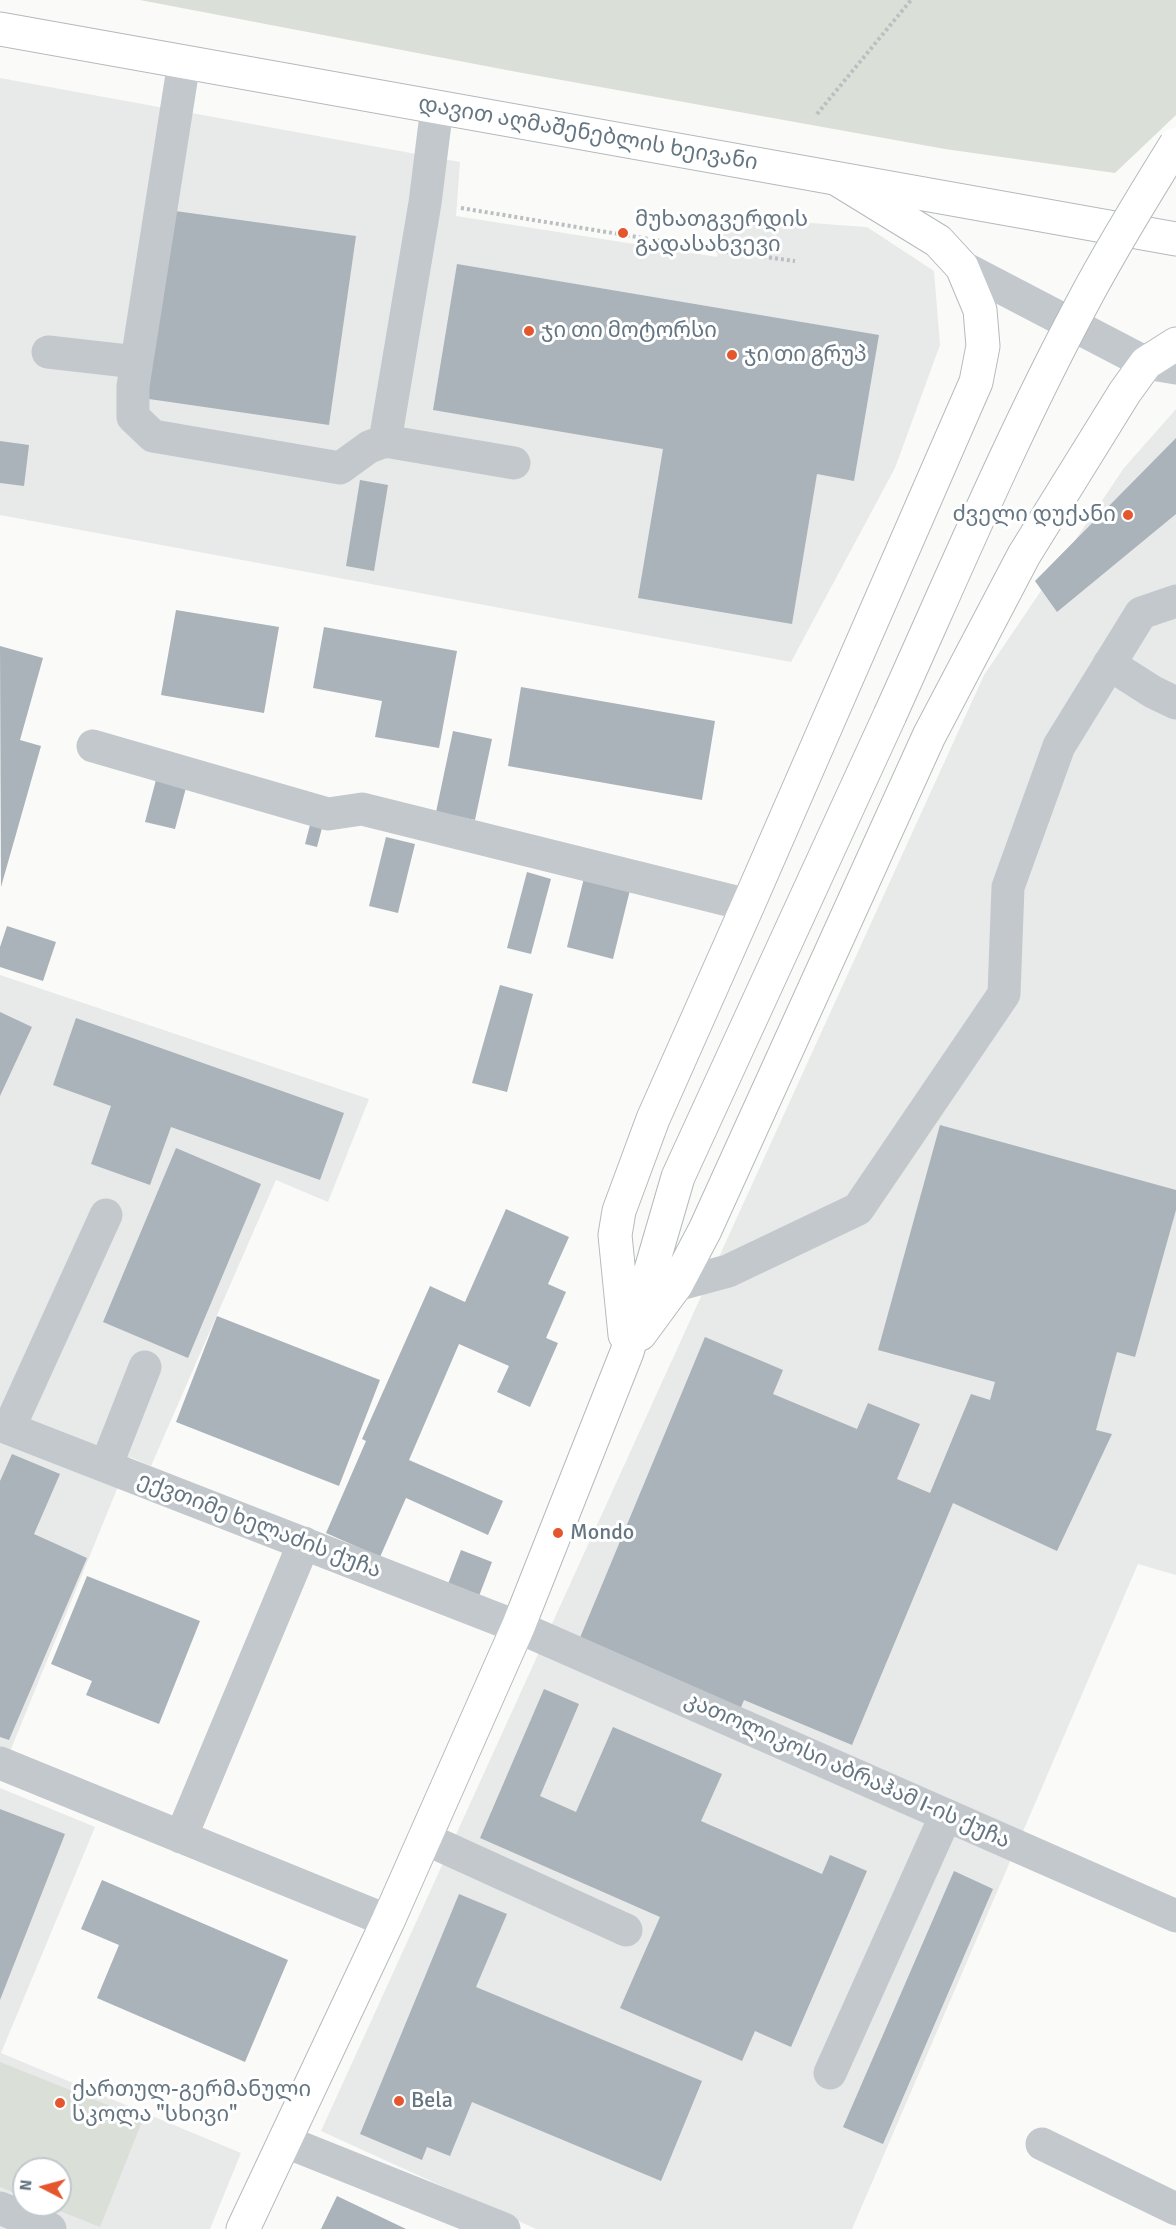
<!DOCTYPE html>
<meta charset="utf-8">
<style>
body{margin:0}
#map{position:relative;width:1176px;height:2229px;overflow:hidden;background:#fafaf8;font-family:Signika,sans-serif}
canvas{display:block}
.north{position:absolute;left:12px;top:2157px;width:60px;height:60px;box-sizing:border-box;background:#fff;border:2px solid #c1c8cd;border-radius:50%;rotate:276deg;font-size:16px;font-weight:700;line-height:24px;text-align:center;color:#657683}
.north::after{content:'';display:block;margin:auto;width:21px;height:27px;background:#e4572e;clip-path:polygon(50% 0,100% 100%,50% 72%,0 100%)}
</style>
<div id="map">
<canvas width="1176" height="2229"></canvas>
<div class="north">N</div>
</div>
<script>
const ctx = document.querySelector('canvas').getContext('2d');
ctx.lineJoin = 'round';
function fillPath(path, color) { ctx.fillStyle = color; ctx.fill(path, 'evenodd'); }
function stroke(path, color, width, dash) { ctx.strokeStyle = color; ctx.lineWidth = width; ctx.lineCap = dash ? 'butt' : 'round'; ctx.setLineDash(dash || []); ctx.stroke(path); }
function write(font, color, halo, rows, align = 'center') {
  ctx.font = font + ' Signika,"Noto Sans Georgian",sans-serif'; ctx.lineWidth = 6; ctx.setLineDash([]); ctx.textBaseline = 'middle'; ctx.strokeStyle = halo; ctx.fillStyle = color; for (const [text, x, y, turn = 0] of rows) {
    ctx.save(); ctx.translate(x, y); ctx.rotate((+turn || 0) * Math.PI / 180); ctx.textAlign = isNaN(turn) ? turn : align; if (halo) ctx.strokeText(text, 0, 0); ctx.fillText(text, 0, 0); ctx.restore();
  }
}
fillPath(new Path2D(`
 M0,78L460,162L456,216L717,257L725,217L867,227L934,271L940,345L895,468L791,662L0,515Z
 M1176,409V1575L1138,1564L852,2229H536L321,2131L984,675L1124,468Z
 M0,975L369,1099L328,1202L276,1180L151,1466L130,1457L0,1776Z
 M0,1788L95,1827L1,2053L241,2153L210,2229H0ZM24,2169H60V2205H24Z`), '#e8e9e9');
fillPath(new Path2D(`
 M140,0H1176V115L1115,173L945,149L517,72Z
 M0,2062L143,2119L100,2227L45,2205H60V2169H24V2197L0,2187Z`), '#dadfd7');
fillPath(new Path2D(`
 M168,210L356,236L329,425L142,398Z
 M457,264L879,335L854,481L817,474L792,624L638,598L663,449L433,410Z
 M1176,438V514L1057,612L1035,581Z
 M0,441L29,445L24,486L0,483Z
 M360,480L388,485L374,571L346,566Z
 M176,610L279,627L264,713L161,695Z
 M324,627L457,651L439,748L375,737L382,701L313,688Z
 M0,646L43,658L20,740L41,746L1,887Z
 M521,687L715,721L702,800L508,766Z
 M453,731L492,739L475,820L436,812Z
 M157,776L187,784L175,829L145,822Z
 M310,825L322,828L317,847L305,844Z
 M386,837L415,844L398,913L369,906Z
 M527,872L551,879L531,954L507,948Z
 M584,878L630,890L613,959L567,947Z
 M7,926L56,942L43,981L0,967V947Z
 M500,985L533,994L507,1092L472,1083Z
 M0,1012L32,1027L0,1096Z
 M76,1018L344,1113L320,1180L171,1127L150,1185L91,1164L111,1106L53,1085Z
 M940,1125L1176,1190V1210L1135,1357L1117,1352L1096,1430L1112,1434L1057,1551L953,1503L852,1745L744,1700L737,1717L579,1640L705,1337L783,1370L773,1394L857,1429L868,1403L920,1424L897,1479L930,1493L971,1394L990,1400L995,1382L878,1350Z
 M176,1148L261,1184L188,1358L103,1322Z
 M506,1209L569,1237L548,1284L566,1292L546,1338L558,1343L530,1407L497,1392L509,1366L459,1344L409,1460L503,1501L488,1535L406,1498L380,1557L326,1533L366,1441L362,1439L430,1286L465,1302Z
 M217,1316L380,1380L339,1486L176,1422Z
 M12,1454L60,1474L34,1534L87,1558L9,1740L0,1737V1481Z
 M461,1550L492,1562L479,1596L448,1584Z
 M87,1576L200,1621L159,1724L86,1695L92,1681L51,1664Z
 M544,1689L579,1704L540,1796L576,1812L613,1727L722,1774L701,1821L822,1874L830,1855L867,1871L791,2047L755,2031L742,2061L620,2008L660,1917L480,1838Z
 M0,1809L65,1834L0,2000Z
 M954,1871L993,1889L883,2144L843,2127Z
 M102,1880L288,1960L245,2062L97,1998L119,1945L81,1929Z
 M459,1894L507,1914L476,1987L702,2081L661,2181L472,2102L450,2156L427,2147L422,2160L360,2134Z
 M337,2196L406,2229H321Z`), '#aab3b9');
const major = new Path2D(`
 M640,1334L676,1285L705,1230L929,736L1024,555L1125,392L1146,363L1176,344
 M625,1335L615,1235L619,1211L653,1119L748,905L976,382L983,346L980,310L962,267L938,241L837,179
 M243,2229L388,1921L518,1627L627,1352L678,1177L890,715`);
const highway = new Path2D(`
 M0,29L1176,239`);
stroke(major, '#b5babe', 35);
stroke(highway, '#b4b9bd', 35);
stroke(new Path2D(`
 M817,114L911,0
 M461,208L728,252L795,261`), '#bbbfc2', 4, [3, 3]);
stroke(new Path2D(`
 M184,62L133,386V417L153,436L340,468L369,447L385,441
 M437,107L425,203L385,441L514,463
 M962,267L1146,363L1176,368
 M48,352L136,362
 M1109,664L1153,692L1176,703
 M93,746L328,814L362,809L748,905
 M676,1285L728,1271L858,1209L1004,994L1008,887L1059,746L1141,613L1176,601
 M0,1425L518,1627L1176,1916
 M9,1428L106,1215
 M106,1466L145,1367
 M0,1763L388,1921
 M181,1837L304,1543
 M424,1838L626,1930
 M830,2073L946,1815
 M284,2141L504,2229
 M1042,2144L1176,2209
 M0,2208L50,2229`), '#c3c8cc', 33);
stroke(major, '#fff', 33);
stroke(highway, '#fff', 33);
const majorBridge = new Path2D(`
 M890,715C952,578 1011,437 1082,304C1111,249 1143,197 1176,144`);
stroke(majorBridge, '#b5babe', 35, []);
stroke(majorBridge, '#fff', 33);
for (const [x, y, r, color] of [
 [623,233,6,"#e4572e"],
 [529,331,6,"#e4572e"],
 [732,355,6,"#e4572e"],
 [1128,515,6,"#e4572e"],
 [558,1533,6,"#e4572e"],
 [399,2101,6,"#e4572e"],
 [60,2103,6,"#e4572e"]
]) { const dot = new Path2D(); dot.arc(x, y, r, 0, 2 * Math.PI); ctx.fillStyle = color; ctx.fill(dot); stroke(dot, '#fff', 2); }
write('22px', '#657683', '#fff', [
 ["დავით აღმაშენებლის ხეივანი",588,134,10],
 ["ექვთიმე ხელაძის ქუჩა",259,1526,21],
 ["კათოლიკოსი აბრაჰამ I-ის ქუჩა",847,1771,24]
]);
write('22px', '#657683', '#fff', [
 ["მუხათგვერდის",635,220],
 ["გადასახვევი",635,245],
 ["ჯი თი მოტორსი",541,331],
 ["ჯი თი გრუპ",744,355],
 ["ძველი დუქანი",1116,515,"right"],
 ["Mondo",570,1533],
 ["ქართულ-გერმანული",72,2090],
 ["სკოლა \"სხივი\"",72,2115],
 ["Bela",411,2101]
], 'left');
</script>
